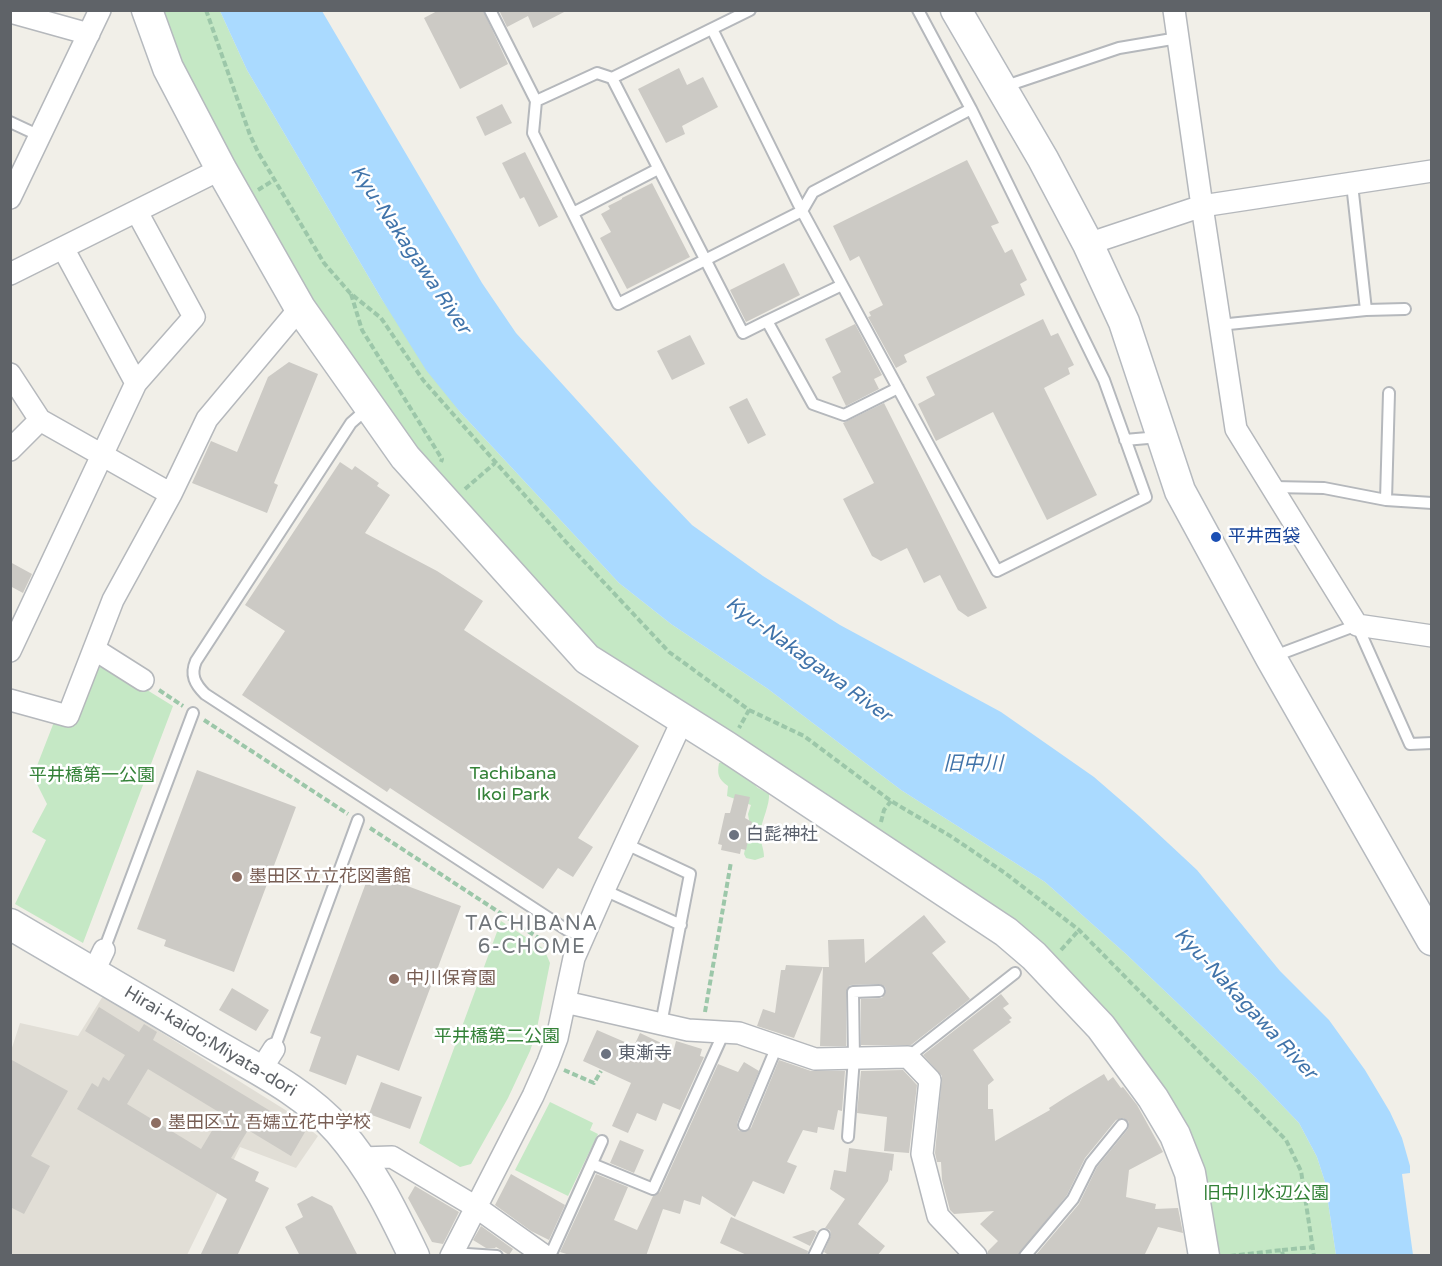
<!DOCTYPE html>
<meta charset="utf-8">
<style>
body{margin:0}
#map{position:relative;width:1442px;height:1266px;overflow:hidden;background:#f1efe8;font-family:"Varela Round",sans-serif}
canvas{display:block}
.frame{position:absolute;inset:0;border:12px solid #5f6368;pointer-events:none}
</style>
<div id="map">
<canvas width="1442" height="1266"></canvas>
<div class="frame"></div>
</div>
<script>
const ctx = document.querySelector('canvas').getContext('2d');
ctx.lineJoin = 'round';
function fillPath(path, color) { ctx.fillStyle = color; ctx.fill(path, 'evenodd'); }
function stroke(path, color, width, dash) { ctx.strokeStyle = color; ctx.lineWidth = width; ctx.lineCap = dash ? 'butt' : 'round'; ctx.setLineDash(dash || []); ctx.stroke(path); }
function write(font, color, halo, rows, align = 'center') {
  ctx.font = font + ' "Varela Round","Noto Sans JP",sans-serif'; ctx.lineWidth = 5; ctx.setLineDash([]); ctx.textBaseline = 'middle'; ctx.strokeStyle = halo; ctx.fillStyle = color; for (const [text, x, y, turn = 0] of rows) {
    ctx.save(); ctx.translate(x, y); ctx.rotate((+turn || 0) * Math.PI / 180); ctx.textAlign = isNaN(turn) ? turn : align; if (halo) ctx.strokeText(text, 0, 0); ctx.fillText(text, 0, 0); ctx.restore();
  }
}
fillPath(new Path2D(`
 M103,996L287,1111L318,1136L296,1168L240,1147L187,1255L11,1256L10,1054L20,1023L78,1036Z`), '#e1ded6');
fillPath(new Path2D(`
 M157,11H220L247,70L381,298L460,412L619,583L671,624L768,689L901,790L1045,882L1126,954L1255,1077L1299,1123L1317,1157L1325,1182L1336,1255H1215L1204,1188L1101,1014L594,647L429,464L320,320L223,151Z
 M95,658L173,706L83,943L15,904L46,840L32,832L47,804L33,776L54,722L72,727Z
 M728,760L758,788L769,794C770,804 762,820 760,833C760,841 764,849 764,857L755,860L746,858L744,854L750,826L748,814L751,805L727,796L728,786C718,779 717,774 719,763Z
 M501,921L544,949L550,963L536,1033L530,1051L508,1098L471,1164L460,1167L419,1143Z
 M550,1102L593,1123L590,1130L598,1134L568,1196L515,1170Z`), '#c5e8c5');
fillPath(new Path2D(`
 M220,11H322L482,283L516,333L652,483L692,525L763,576L840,625L1001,712L1094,777L1139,816L1197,870L1280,971L1329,1020L1365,1070L1390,1112L1402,1138L1410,1166V1173L1402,1174L1413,1255H1336L1325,1182L1317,1157L1299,1123L1255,1077L1126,954L1045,882L901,790L768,689L671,624L619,583L460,412L426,370L381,298L247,70Z`), '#aadaff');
fillPath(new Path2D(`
 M439,10H483L508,64L460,89L424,18Z
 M499,10H568L533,28L528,16L507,27Z
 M679,68L687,85L703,77L718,107L682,126L685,134L666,143L638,89Z
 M502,104L512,123L485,136L476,117Z
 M525,152L558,217L539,227L524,197L520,199L502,163Z
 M967,160L999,223L991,226L1005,253L1012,249L1027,280L1020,284L1025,295L904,355L907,362L896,368L868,317L871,316L869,312L883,305L859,256L850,261L833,226Z
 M652,183L690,257L627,289L600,238L611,232L601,214L610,209L608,206L622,199V198Z
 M784,263L800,295L746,322L730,290Z
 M1043,319L1051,336L1058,333L1074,365L1068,368L1070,374L1044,388L1097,495L1047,520L993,412L936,441L918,404L935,395L926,377Z
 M855,324L882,375L874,379L879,389L846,406L832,377L841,372L825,339Z
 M690,335L705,364L672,380L657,351Z
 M289,362L318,374L274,483L278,485L267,513L192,483L211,441L237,452L268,377Z
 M747,398L766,435L748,444L729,407Z
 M884,403L987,608L968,617L958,610L940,575L924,583L907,548L881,561L872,556L843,499L874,483L843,423Z
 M340,462L352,470L355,466L379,483L377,486L390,495L365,533L437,571L483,601L464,630L639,746L578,838L593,847L573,877L558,868L543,889L390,788L387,792L242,695L285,631L245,605Z
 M10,562L32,574L23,593L10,586Z
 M197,770L296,807L234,972L164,946L166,940L137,929Z
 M735,794L750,797L745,818L752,822L746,850L741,849L740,854L721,850L722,845L718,844L725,813H730Z
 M370,872L461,906L399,1071L357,1055L346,1085L309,1071L321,1037L310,1033Z
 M924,915L946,942L932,953L970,999L911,1045H861V999L882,998L886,990L885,987L879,984L850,985L846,992V1046H820L823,967H829L828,940L864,939L865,963Z
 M786,965L823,967L794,1038L757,1026L763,1009L775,1013L781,970H785Z
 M232,988L269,1010L256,1031L219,1010Z
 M1001,994L1009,1004L1003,1008L1012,1018L1009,1020L1011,1022L973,1050L994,1080L988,1085V1109H993L995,1141L1050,1110L1049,1108L1066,1097L1104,1074L1108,1081L1113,1077L1121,1088L1123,1087L1137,1105L1163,1152L1129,1170L1126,1197L1156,1204L1155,1209L1178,1208L1183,1233L1158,1227L1144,1256H1035L1079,1204L1097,1167L1128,1129L1129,1122L1123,1118L1116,1120L1085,1158L1067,1195L1018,1256H988V1251L998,1241L980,1224L994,1211L954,1214L950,1210L942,1180L941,1162H937L935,1153L942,1076L923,1055Z
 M99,1007L139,1032L144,1024L157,1032L153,1040L305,1132L291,1156L248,1130L231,1158L259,1172L255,1181L269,1188L237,1256H200L227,1199L77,1109L92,1083L98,1087L103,1077L109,1081L125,1055L85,1031ZM148,1069L222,1114L201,1149L127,1104Z
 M597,1030L634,1046L640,1033L674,1049L676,1041L702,1049L700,1056L704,1057L680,1110L663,1103L656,1121L637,1113L628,1133L612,1126L631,1083L583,1061Z
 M10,1059L68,1091L31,1156L50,1166L24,1214L10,1207Z
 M779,1060L811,1071H845L842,1111L838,1110L834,1130L818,1127L817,1133L803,1130L787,1162L797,1166L784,1194L753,1181L735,1217L702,1196L700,1205L684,1200L680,1214L663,1209L646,1256H573L560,1252L596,1174L628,1187L614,1220L637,1230L653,1196L660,1192L718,1064L738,1072L744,1062L759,1071L737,1123L738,1130L744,1132L751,1128Z
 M903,1070L917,1085L909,1153L884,1151L887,1117L857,1113L861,1071Z
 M381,1082L422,1097L410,1129L369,1114Z
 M620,1140L644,1150L634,1173L610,1163Z
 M849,1148L894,1154L892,1171L890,1170L888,1181L858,1224L885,1246L877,1256H830L824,1252L831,1235L830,1230L825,1228L845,1199L830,1189L834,1170L846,1172Z
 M511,1174L565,1205L549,1240L531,1231L495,1205Z
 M415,1186L459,1212L443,1244L432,1242L408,1198Z
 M312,1196L332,1206L358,1256H300L285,1227L303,1217L297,1204Z
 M731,1217L808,1251L807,1256H749L720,1243Z
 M481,1226L513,1249L509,1255L496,1247L495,1248H486L473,1240Z
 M813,1230L817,1232L810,1246L792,1237Z`), '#cccac5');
const lane = new Path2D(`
 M490,10L536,101
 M750,10L612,78L597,73L536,101L533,133L618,304L802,211L813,192L971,109
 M712,29L802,211L997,571L1146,497L1104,380L971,109L918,10
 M612,78L743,333L767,321L813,404L844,415L898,388
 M1003,87L1119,48L1178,38
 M10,122L40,136
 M573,213L658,169
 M1366,310L1405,309
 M767,321L842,285
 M1219,325L1366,310L1352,184
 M368,408L351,423L196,661C190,675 195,684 205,694L567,930L583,937
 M1125,440L1159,437
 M1273,487L1324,488L1386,500L1432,503
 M1386,500L1389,393
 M1272,657L1357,625L1410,744L1432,743
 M626,844L690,874L661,1024
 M604,890L681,925
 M104,950L193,713
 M274,1049L358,820
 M908,1057L1015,973
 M744,1125L777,1046
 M848,1137L854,1058L853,992L879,991
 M592,1164L653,1189L724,1032
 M452,1253L497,1256
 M550,1256L602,1141
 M814,1256L824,1235
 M1025,1256L1073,1199L1091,1163L1122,1125`);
const street = new Path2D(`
 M1174,10L1202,206L1432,171
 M10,12L89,34
 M10,198L100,10
 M1088,244L1202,206L1236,429L1357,625L1432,636
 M63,248L136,383
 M10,274L221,169
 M10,374L40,420L10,450
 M40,420L171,494
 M94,649L143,680
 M10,651L136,383L194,317L137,212
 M10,700L68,716L113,600L171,494L207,419L300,308
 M93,973L104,950
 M565,1002L688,1030L739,1033L815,1059L908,1057L930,1080L922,1154L938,1216L976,1256
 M260,1071L274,1049
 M361,1158L392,1157L476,1207L545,1256
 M451,1256L533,1096L548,1062L557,1038L574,958L604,890L683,719`);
const secondary = new Path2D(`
 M147,10L168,68L221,169L300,308L405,457L587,659L727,747L1006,932L1034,956L1101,1027L1153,1098L1175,1135L1190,1173L1204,1256
 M956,10L1043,159L1088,244L1124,322L1180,491L1271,658L1432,940
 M10,924C78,964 145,1003 212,1043C255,1068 305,1092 339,1131C372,1169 392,1210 414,1256`);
stroke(lane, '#b5b8bc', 14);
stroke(street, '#b5b8bc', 24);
stroke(secondary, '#b6babf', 33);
stroke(new Path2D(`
 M206,10L250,135L258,152L324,263L350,293L381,318L423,380L566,542L669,652L749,710L739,728
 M258,190L274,180
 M351,294L362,330L442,459L441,462
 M465,489L495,463
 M159,690L183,706
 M749,710L804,736L891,801L952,837L1005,873L1079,930L1286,1140L1301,1171L1314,1256
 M204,720L348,814
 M881,822L884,810L891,801
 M370,828L557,950
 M1061,950L1079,930
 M705,1012L731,862
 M564,1070L594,1083L601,1071
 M1282,1250L1313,1247
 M1230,1256L1282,1250L1283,1256`), '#9cc7a9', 4, [6, 3]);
stroke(lane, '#fff', 10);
stroke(street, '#fff', 21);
stroke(secondary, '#fff', 30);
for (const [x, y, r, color] of [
 [1216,537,6,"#1a4fb4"],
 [734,835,6,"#6b7280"],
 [237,877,6,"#8d6e63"],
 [394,979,6,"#8d6e63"],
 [606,1054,6,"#6b7280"],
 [156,1123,6,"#8d6e63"]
]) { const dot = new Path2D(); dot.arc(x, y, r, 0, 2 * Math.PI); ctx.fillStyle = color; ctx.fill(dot); stroke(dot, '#fff', 2); }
write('18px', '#164399', '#fff', [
 ["平井西袋",1228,537]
], 'left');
write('18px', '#348238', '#fff', [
 ["Tachibana",513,774],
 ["Ikoi Park",513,795],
 ["平井橋第一公園",92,776],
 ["平井橋第二公園",497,1037],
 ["旧中川水辺公園",1266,1194]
]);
write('18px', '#5b616d', '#fff', [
 ["白髭神社",746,835],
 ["東漸寺",618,1054]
], 'left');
write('18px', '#785e54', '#fff', [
 ["墨田区立立花図書館",249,877],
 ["中川保育園",406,979],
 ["墨田区立 吾嬬立花中学校",168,1123]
], 'left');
write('18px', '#5f6368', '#fff', [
 ["Hirai-kaido;Miyata-dori",210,1042,31]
]);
write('italic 20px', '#4174aa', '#fff', [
 ["Kyu-Nakagawa River",410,250,56],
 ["Kyu-Nakagawa River",808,660,36],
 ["旧中川",973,765],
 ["Kyu-Nakagawa River",1245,1004,47]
]);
ctx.letterSpacing = '1.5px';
write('20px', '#70757a', '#fff', [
 ["TACHIBANA",532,925],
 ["6-CHOME",532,948]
]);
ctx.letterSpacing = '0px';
</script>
